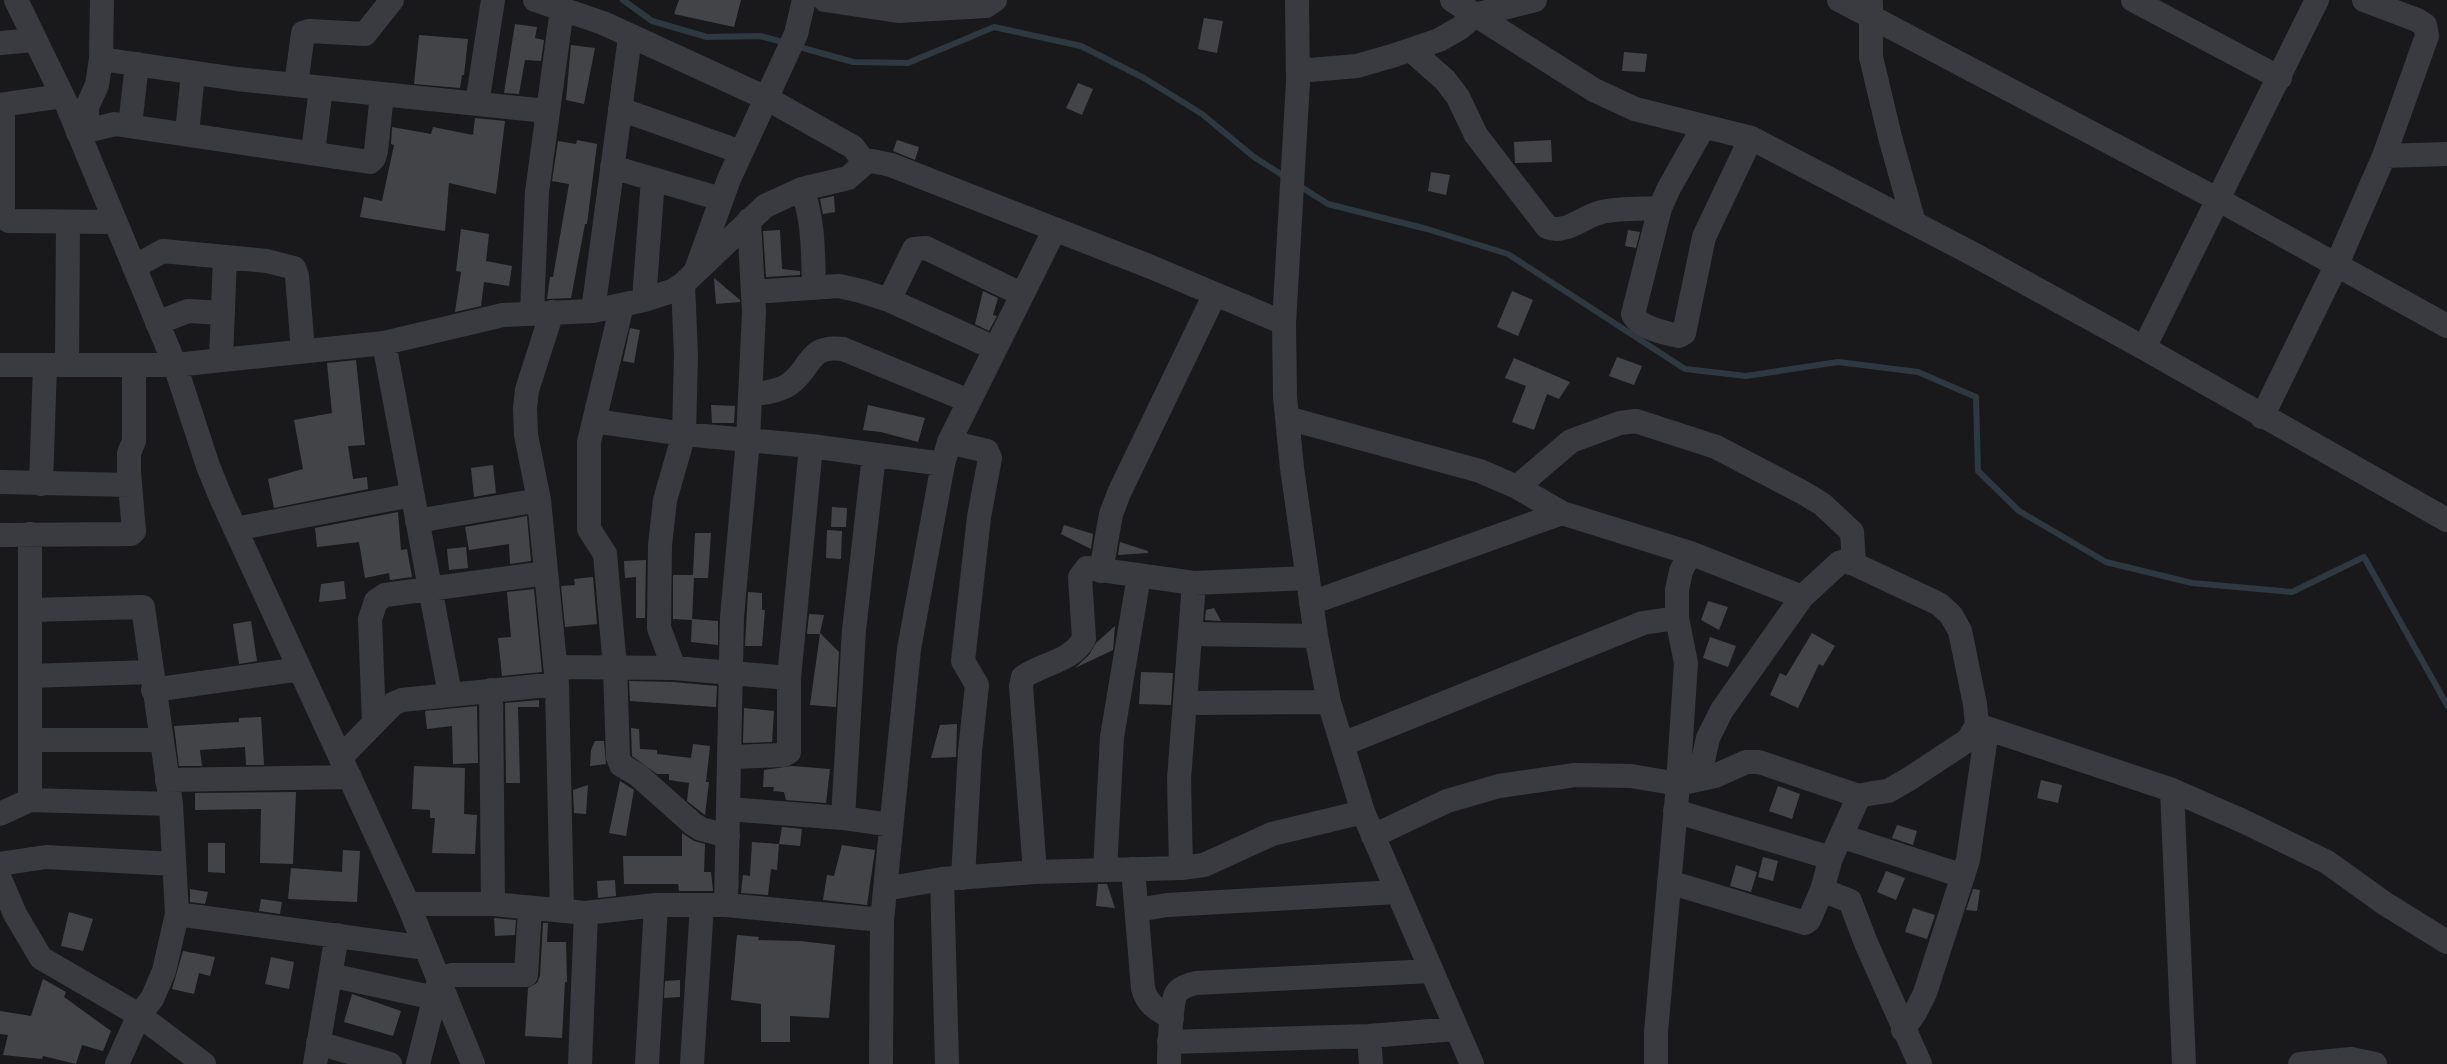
<!DOCTYPE html>
<style>
body{margin:0}
canvas{display:block;background:#19191b}
</style>
<canvas width="2447" height="1064"></canvas>
<script>
const ctx = document.querySelector('canvas').getContext('2d');
ctx.lineJoin = 'round';
function stroke(path, color, width, dash) { ctx.strokeStyle = color; ctx.lineWidth = width; ctx.lineCap = dash ? 'butt' : 'round'; ctx.setLineDash(dash || []); ctx.stroke(path); }
function fillPath(path, color) { ctx.fillStyle = color; ctx.fill(path, 'evenodd'); }
stroke(new Path2D(`
 M623,0L652,21L707,37L760,36L786,43
 M796,46L853,62L908,63L994,27L1081,46L1144,78L1202,114L1254,157L1287,178
 M1298,185L1328,204L1427,229L1508,254L1685,369L1746,376L1838,362L1918,372L1976,397L1978,471L2019,511L2106,562L2192,583L2292,592L2364,557L2447,705`), '#2e3840', 6);
fillPath(new Path2D(`
 M679,0H741L734,27L674,14Z
 M1204,18L1223,21L1217,53L1198,49Z
 M515,24L537,27L535,38L544,40L541,61L525,60L519,94L504,93Z
 M419,35L468,39L464,75H462L460,88L414,84Z
 M571,45L595,48L584,104L566,100Z
 M1624,52L1647,54L1645,72L1622,71Z
 M1078,83L1093,89L1082,115L1066,108Z
 M475,118L505,121L496,194L449,183L445,231L360,217L364,197L382,201L394,145L391,144L392,127L431,134L433,127L473,135Z
 M577,140L597,144L587,224H585L571,298L547,299L550,277H553L569,184L552,181L558,141L576,144Z
 M897,140L919,147L915,160L893,151Z
 M1551,140L1552,162L1515,163L1514,142Z
 M1431,172L1450,175L1446,195L1428,191Z
 M834,196L835,212L823,214L820,199Z
 M461,229L489,234L486,261L512,266L509,286L484,282L481,306L455,312L461,272L456,271Z
 M780,230L782,269L800,271V275L766,277L763,231Z
 M1628,230L1640,232L1636,248L1625,246Z
 M714,278L740,300V302L716,304Z
 M983,291L998,298L993,315L997,316L989,331L975,324Z
 M1512,291L1533,300L1518,336L1497,327Z
 M630,328L640,330L634,363L623,361Z
 M1617,357L1642,366L1634,385L1609,376Z
 M1514,358L1570,382L1559,399L1547,394L1534,430L1512,422L1526,386L1505,378Z
 M356,360L365,445L348,446L353,479L367,477L368,489L274,508L268,479L303,469L294,420L332,413L327,363Z
 M711,405L735,406L734,423H712Z
 M868,405L925,418L918,442L881,432L863,430Z
 M493,465L496,493L474,497L471,468Z
 M832,507L847,508L846,527H831Z
 M398,512L401,550L407,549L412,577L390,580L389,573L365,578L359,542L317,547L315,528Z
 M527,516L531,561L510,564L509,544L469,550L465,527Z
 M1064,525L1093,534L1091,549L1061,534Z
 M827,530L842,531L841,559L826,558Z
 M695,533H711L708,578H694L692,619L718,621V645L691,642L692,620L673,619V575H693Z
 M1120,542L1148,551V553L1118,555Z
 M466,547L468,568L449,570L447,549Z
 M646,560L645,618H636V577L625,578L624,561Z
 M593,577L597,624L565,627L561,586L575,585L574,579Z
 M344,581L346,599L319,602L321,584Z
 M534,589L542,672L502,676L498,638L511,637L507,592Z
 M748,592L762,593V610H765L762,646H745Z
 M1708,601L1728,607L1719,630L1701,620Z
 M1214,608L1221,621L1205,620L1206,610Z
 M809,614L824,615L820,633L839,652L836,707L810,705L820,634H807Z
 M251,621L257,661L239,664L233,624Z
 M1115,626L1113,650L1075,668L1089,655L1096,643Z
 M1812,633L1835,646L1823,666L1819,664L1798,708L1770,695L1780,673L1786,676Z
 M1710,637L1736,646L1728,667L1703,658Z
 M1141,672L1173,673L1171,705L1139,704Z
 M629,681L673,682L717,686L716,707L630,701Z
 M539,700V707H518L520,783H506L505,703Z
 M477,706L478,763L453,764L452,726L427,729L425,711Z
 M744,708L774,711L772,742L743,743Z
 M261,717L264,765H246L245,747L200,750L202,766H179L174,726L239,722V718Z
 M957,724L956,757L931,758L940,725Z
 M631,728L639,729L640,749L657,750V754L691,758L693,744L710,746L706,782H709L705,815L687,801L689,783L669,780V774H657L632,756Z
 M595,741H604L606,764L590,766L591,750Z
 M414,766L465,768L464,814L477,815L475,854L432,853L435,818H430V810L412,809Z
 M792,766L830,769L826,803L786,800L784,792L773,791L774,787H763L764,770Z
 M2041,780L2062,785L2058,803L2037,798Z
 M620,781L634,790L626,836L609,833Z
 M588,785L586,814L574,813L573,790Z
 M1778,786L1800,794L1792,819L1769,811Z
 M296,792L293,864L260,863L261,809L195,810V793Z
 M1897,825L1917,831L1913,845L1892,838Z
 M782,827L802,829L800,846L779,844Z
 M682,833L694,841L705,844L704,872H711L713,891H679L678,884H624L623,856H682Z
 M752,842L779,844L777,870L771,869L768,895L741,893L743,875L750,876Z
 M208,843H225V873L208,872Z
 M842,845L875,850L867,905L823,900L827,875L834,876Z
 M343,850L360,851L357,902L288,899L291,868L342,872Z
 M1763,857L1778,861L1773,881L1758,877Z
 M1736,865L1757,872L1751,892L1730,886Z
 M1886,871L1905,878L1896,900L1877,892Z
 M615,880L616,896L598,898L597,881Z
 M1098,884H1107L1115,908L1096,906Z
 M190,889L208,892L205,904L190,902Z
 M1973,889L1980,890L1977,911L1966,910Z
 M261,899L282,902L280,914L259,911Z
 M1913,908L1935,915L1927,939L1905,932Z
 M69,912L93,919L83,951L61,946Z
 M494,918L516,920L515,935L495,936Z
 M543,923H548L547,942H566L567,982H565L562,1038L525,1036L528,988L537,983L540,976Z
 M737,935L759,937L758,940L800,941L835,945L829,1018L790,1016V1042H761V1004L731,1000Z
 M183,951L215,957L210,976L199,973L194,994L172,989Z
 M271,957L294,962L289,989L265,984Z
 M43,979L66,992L64,997L111,1031L103,1051L82,1045L76,1064L43,1056L42,1059L3,1055L8,1035L0,1034V1011L31,1016Z
 M680,980V997L664,998L665,981Z
 M352,994L401,1011L393,1036L344,1022Z`), '#434448');
stroke(new Path2D(`
 M16,0L67,105L175,365L208,466L221,498L408,904L473,1064
 M535,0L603,23L766,98L853,147L865,163
 M825,0L898,11L986,6L995,0
 M1297,0L1298,82L1284,323L1285,397L1292,468L1316,636L1329,702L1363,812L1472,1064
 M1452,0L1594,90L1635,109L1751,138L1973,254L2144,348
 M1839,0L2219,200L2447,326
 M2133,0L2280,78
 M2317,0L2144,348L2447,520
 M1871,3V57L1890,137L1914,223
 M0,43L35,40
 M1411,50L1445,80L1458,97L1476,135L1547,227C1566,235 1583,216 1602,212C1620,208 1641,209 1660,208
 M101,59L237,79L546,111
 M1298,71L1357,66L1395,55L1439,40L1460,28L1475,15L1535,0
 M296,85L303,33L309,31L365,34L392,0
 M477,104L493,0
 M0,105L62,96
 M3,105V217L9,221L115,222
 M620,109L741,152
 M130,126L137,64
 M1704,126L1669,188L1660,208L1633,314C1639,328 1665,333 1679,336L1684,333L1704,237L1751,138
 M87,130V107L97,85L101,59L102,0
 M78,133L115,124L370,162L374,158L376,151L382,94
 M187,134L193,73
 M313,152L321,88
 M2384,156L2447,154
 M612,167L721,199
 M802,189C814,221 813,254 814,288
 M134,267L163,251L267,261L294,268L297,276L303,351
 M696,270L729,179L796,34L804,0
 M753,292L839,286L861,291L889,300L994,348
 M644,300L653,179
 M889,300L914,249L926,248L1021,294
 M622,305L589,442V529L605,554L615,667L618,757L621,765L638,775L693,824L701,829L728,836
 M593,311L630,37
 M532,312L537,192L562,9
 M552,312L527,390L525,408L526,435L539,500L557,684L562,911
 M157,323L188,311L223,313
 M384,343L450,694
 M221,360L225,257
 M0,365H175L384,343L503,315L593,311L644,300L672,291L683,284L765,206L802,189L848,178L865,163L872,161L891,165L1151,267L1284,323
 M67,365L68,223
 M750,395C763,393 777,392 788,385C812,370 806,344 843,349L969,401
 M2262,417L2337,264L2384,156L2427,36L2425,25L2417,20L2364,0
 M1287,418L1480,471L1517,487L1562,513L1690,553L1802,597
 M594,421L684,434L811,446L943,464
 M949,442L987,451L990,458L979,517L963,661L977,685L970,751L963,878
 M0,482L130,485
 M41,484L45,365
 M1517,487L1571,441L1620,423L1636,421L1716,447L1802,492L1822,504L1852,532L1854,564
 M417,521L539,500
 M235,529L412,495
 M30,534V800
 M0,535L131,534L134,531L129,472V453L134,441V365
 M1101,571L1111,514L1119,493L1215,294
 M1311,603L1562,513
 M30,610L143,607L171,804L177,914L164,971L152,999L139,1015L117,1064
 M1190,634L1316,636
 M556,667L674,668L789,678
 M674,668L659,628L660,545L665,500L684,434L686,355L683,284
 M30,676L150,672
 M153,690L300,669
 M491,690L493,904
 M1185,703L1329,702
 M374,723L370,619L376,601L385,595L546,573
 M1977,725L2172,790L2245,822L2327,862L2384,903L2447,942
 M30,740H161
 M1343,744L1643,623L1677,618
 M341,757L393,704L402,700L557,684
 M730,757L784,755L789,752V678L811,446
 M167,780L350,777
 M2172,790L2184,1064
 M728,809L843,818L891,825
 M1675,811L1831,858
 M0,814L30,800L171,804
 M843,818L854,630L874,455
 M1373,836L1447,801L1499,786L1575,775L1631,776L1678,784L1715,776L1746,762H1759L1859,796L1873,793L1888,791L1909,779L1968,740L1977,725L1975,704L1960,631L1951,615L1939,604L1854,564L1845,561L1839,563L1802,597L1722,710L1708,738L1699,779
 M1841,836L1963,876
 M0,864L46,857L174,864
 M1181,868L1179,779L1194,583
 M1133,869L1143,988C1147,1005 1158,1010 1172,1018
 M1105,870L1112,737L1139,576
 M1035,872L1021,686L1023,677C1043,663 1071,662 1084,639L1080,577L1087,568L1194,583L1308,578
 M0,879L15,914L41,958L139,1015L204,1064
 M942,879L947,1064
 M1669,882L1805,923L1809,920L1822,890L1831,858L1859,796
 M885,889L942,879L1035,872L1181,868L1204,865L1272,834L1363,812
 M1822,890L1850,901L1866,943L1920,1064
 M408,904H493L586,913L656,905H726L882,920
 M726,905L732,617L748,440L754,312L749,220
 M1137,910L1167,905L1397,892
 M177,914L426,948
 M330,975L435,998
 M1903,1030L1916,1011L1925,993L1968,860L1987,729
 M1369,1036L1371,1064
 M1169,1042L1369,1036L1455,1029
 M318,1043L390,1064
 M315,1064L337,935
 M418,1064L439,980L452,975H526L530,908
 M580,1064L586,913
 M647,1064L656,905
 M692,1064L702,905
 M881,1064L882,920L909,649L943,464L949,442L1055,229
 M1169,1064C1169,1052 1171,1003 1176,994C1180,987 1189,985 1196,983L1431,971
 M1656,1064V1032L1678,784L1686,663L1677,618V590L1681,571L1690,553
 M2300,1064L2351,1059L2375,1064`), '#3a3b40', 24);
</script>
